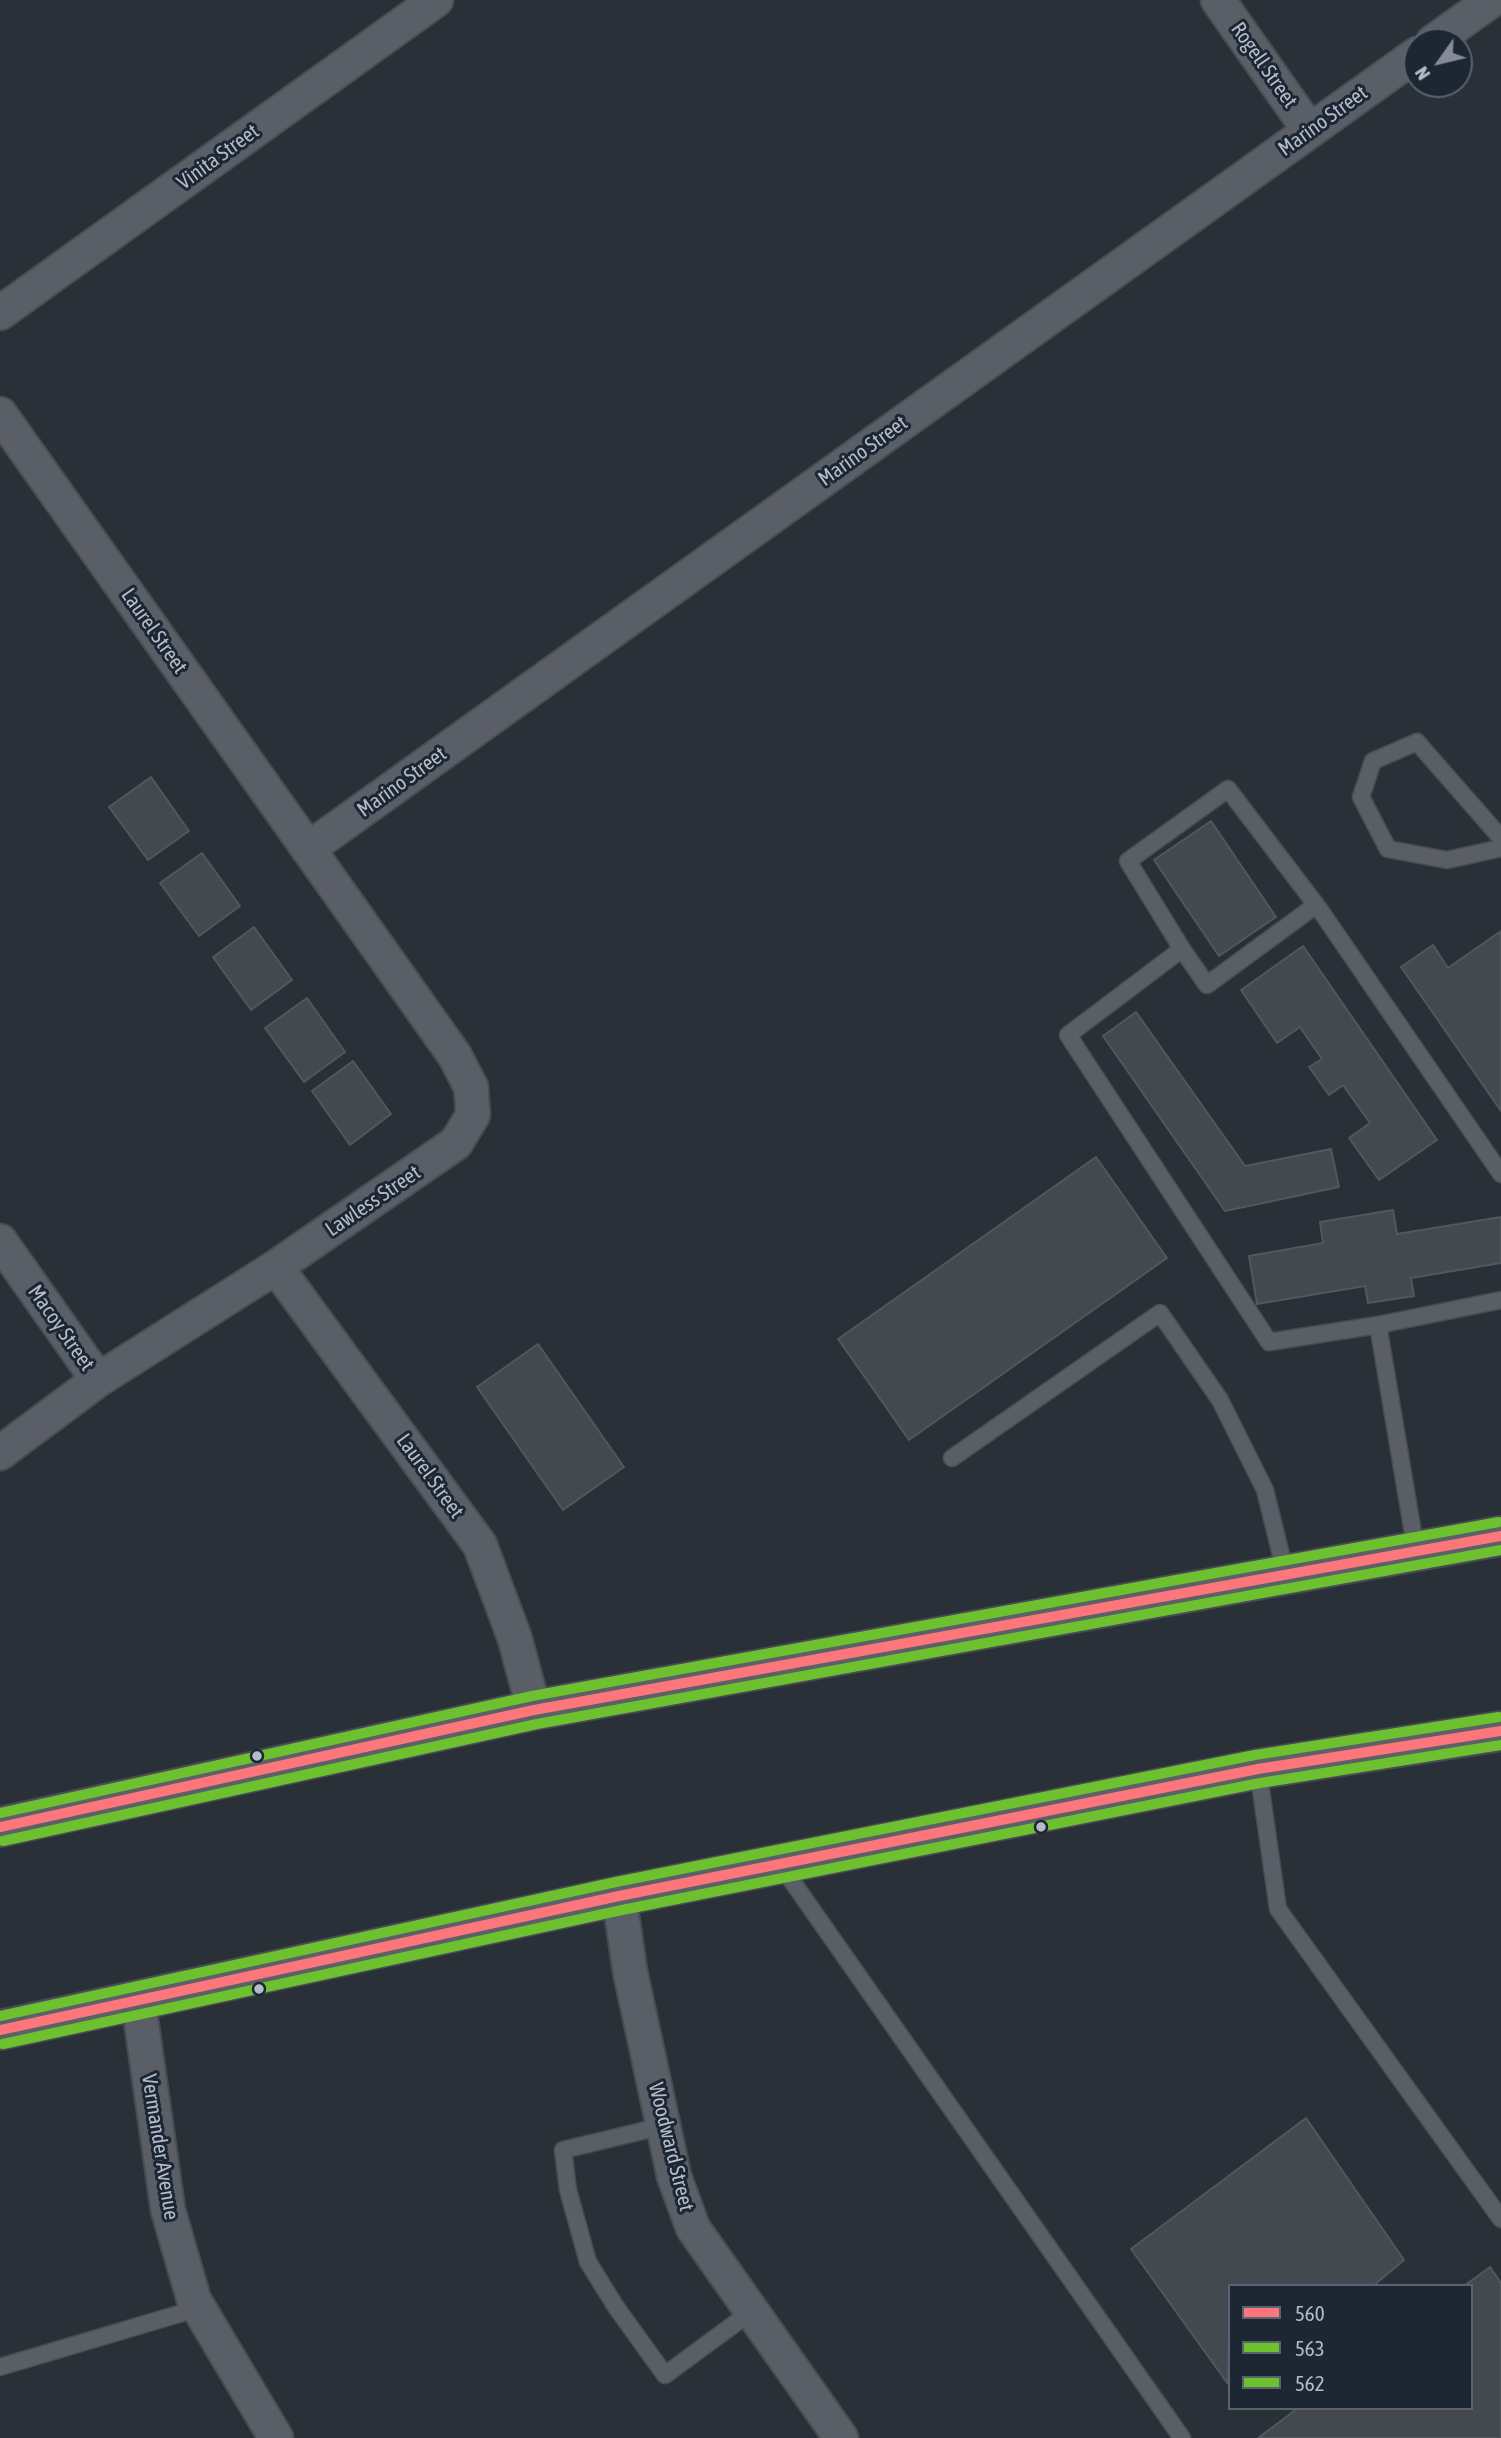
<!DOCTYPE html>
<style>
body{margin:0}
#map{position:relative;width:1501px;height:2438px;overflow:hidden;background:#2a3038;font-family:"Asap Condensed",sans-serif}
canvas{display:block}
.legend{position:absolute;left:1228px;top:2284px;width:245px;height:126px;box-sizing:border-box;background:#1d2633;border:2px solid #59626f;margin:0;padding:9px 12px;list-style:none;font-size:21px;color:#b4bcc9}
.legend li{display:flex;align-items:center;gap:14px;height:35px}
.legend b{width:35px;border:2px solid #59626f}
.north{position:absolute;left:1403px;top:28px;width:70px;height:70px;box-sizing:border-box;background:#1d2633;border:2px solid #59626f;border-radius:50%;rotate:236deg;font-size:19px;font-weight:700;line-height:28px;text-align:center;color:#b4bcc9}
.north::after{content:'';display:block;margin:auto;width:24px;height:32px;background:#848b96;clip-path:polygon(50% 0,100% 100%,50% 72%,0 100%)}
</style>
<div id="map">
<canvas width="1501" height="2438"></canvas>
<ul class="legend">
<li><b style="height:9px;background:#fc767b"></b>560</li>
<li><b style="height:9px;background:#6dc02e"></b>563</li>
<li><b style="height:9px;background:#6dc02e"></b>562</li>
</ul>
<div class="north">N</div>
</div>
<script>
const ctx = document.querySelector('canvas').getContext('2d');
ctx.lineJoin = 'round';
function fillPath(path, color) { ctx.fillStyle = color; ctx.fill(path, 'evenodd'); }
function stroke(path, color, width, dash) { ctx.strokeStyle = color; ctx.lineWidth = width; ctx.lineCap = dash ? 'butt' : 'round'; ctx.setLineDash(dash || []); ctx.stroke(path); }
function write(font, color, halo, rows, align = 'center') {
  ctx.font = font + ' "Asap Condensed",sans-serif'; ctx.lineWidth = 6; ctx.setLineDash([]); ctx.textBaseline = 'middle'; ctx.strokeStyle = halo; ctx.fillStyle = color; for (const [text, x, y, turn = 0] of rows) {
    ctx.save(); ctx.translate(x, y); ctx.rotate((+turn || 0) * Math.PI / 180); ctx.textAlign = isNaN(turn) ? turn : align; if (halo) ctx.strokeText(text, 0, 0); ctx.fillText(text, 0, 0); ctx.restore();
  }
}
const building = new Path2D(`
 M151,777L189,831L148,860L109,807Z
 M1211,821L1276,917L1219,956L1154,860Z
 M202,853L240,906L199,936L160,883Z
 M254,927L292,980L251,1010L213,957Z
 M1501,931V1111L1401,967L1433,945L1448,968Z
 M1303,946L1437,1140L1379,1180L1349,1138L1370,1123L1343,1085L1329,1095L1309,1067L1322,1059L1300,1027L1277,1043L1241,990Z
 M307,998L345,1052L304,1082L265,1028Z
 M1136,1012L1245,1166L1331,1149L1339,1187L1225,1211L1103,1036Z
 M353,1061L391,1114L350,1145L312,1091Z
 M1096,1157L1167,1258L909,1440L838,1339Z
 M1393,1210L1397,1234L1501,1217V1263L1411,1278L1414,1296L1368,1303L1365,1286L1257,1304L1249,1256L1323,1243L1320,1222Z
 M538,1344L624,1467L563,1510L477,1387Z
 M1306,2118L1404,2260L1373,2286H1230L1228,2384L1131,2249Z
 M1490,2267L1501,2283V2438H1258L1298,2408H1471V2286H1464Z`);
fillPath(building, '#444950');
stroke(building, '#52575f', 2);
const lane = new Path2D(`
 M1501,838L1417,742L1373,761L1361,797L1388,849L1447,860L1501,848
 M1182,949L1207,985L1316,905
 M1378,1325L1501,1300
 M952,1458L1160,1313L1220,1400L1265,1490L1286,1575
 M1416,1551L1378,1325L1269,1342L1068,1035L1182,949L1128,861L1228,789L1320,910L1501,1174
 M1258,1769L1278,1909L1501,2219
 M780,1864L1182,2438
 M663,2126L563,2150L568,2190L588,2262L616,2307L665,2375L752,2311
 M0,2367L199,2308`);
const street = new Path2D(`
 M1218,0L1310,131
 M1433,42L1492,0
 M0,313L436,0
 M0,414L455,1056L471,1087L473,1115L456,1143L276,1267L98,1380L0,1453
 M308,849L1417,54
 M0,1241L98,1380
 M276,1267L480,1545L515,1639L534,1710
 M619,1896L630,1971L674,2176L693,2228L841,2438
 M138,1999L168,2210L194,2300L276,2438`);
const primary = new Path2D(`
 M0,1827L534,1710L1501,1536
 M0,2030L619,1896L1258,1769L1501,1731`);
stroke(lane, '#484c53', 19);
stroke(street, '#484c53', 37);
stroke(primary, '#484c55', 42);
stroke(lane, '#5a5e66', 16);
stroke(street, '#5a5e66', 33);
stroke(primary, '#5c6168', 38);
stroke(new Path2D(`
 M0,1827L534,1710L1501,1536
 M0,2030L619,1896L1258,1769L1501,1731`), '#fc767b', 10);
stroke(new Path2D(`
 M3,1841L537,1724L1501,1550
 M3,2044L622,1910L1260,1783L1501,1745`), '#6dc02e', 10);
stroke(new Path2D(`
 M0,1813L532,1696L1499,1522
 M0,2016L616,1882L1255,1755L1499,1717`), '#6dc02e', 10);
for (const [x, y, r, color] of [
 [257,1756,6,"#b4bcc9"],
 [1041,1827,6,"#b4bcc9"],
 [259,1989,6,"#b4bcc9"]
]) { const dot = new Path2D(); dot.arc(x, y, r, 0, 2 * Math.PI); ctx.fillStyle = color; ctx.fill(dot); stroke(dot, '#1d2633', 2.5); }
write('21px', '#b4bcc9', '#1d2633', [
 ["Rogell Street",1264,65,55],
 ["Marino Street",1323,121,-36],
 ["Vinita Street",218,157,-36],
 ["Marino Street",863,451,-36],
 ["Laurel Street",154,631,55],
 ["Marino Street",402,782,-36],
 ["Lawless Street",373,1201,-34],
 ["Macoy Street",61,1328,55],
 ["Laurel Street",430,1476,54],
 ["Vermander Avenue",160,2147,81],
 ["Woodward Street",671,2147,76]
]);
</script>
